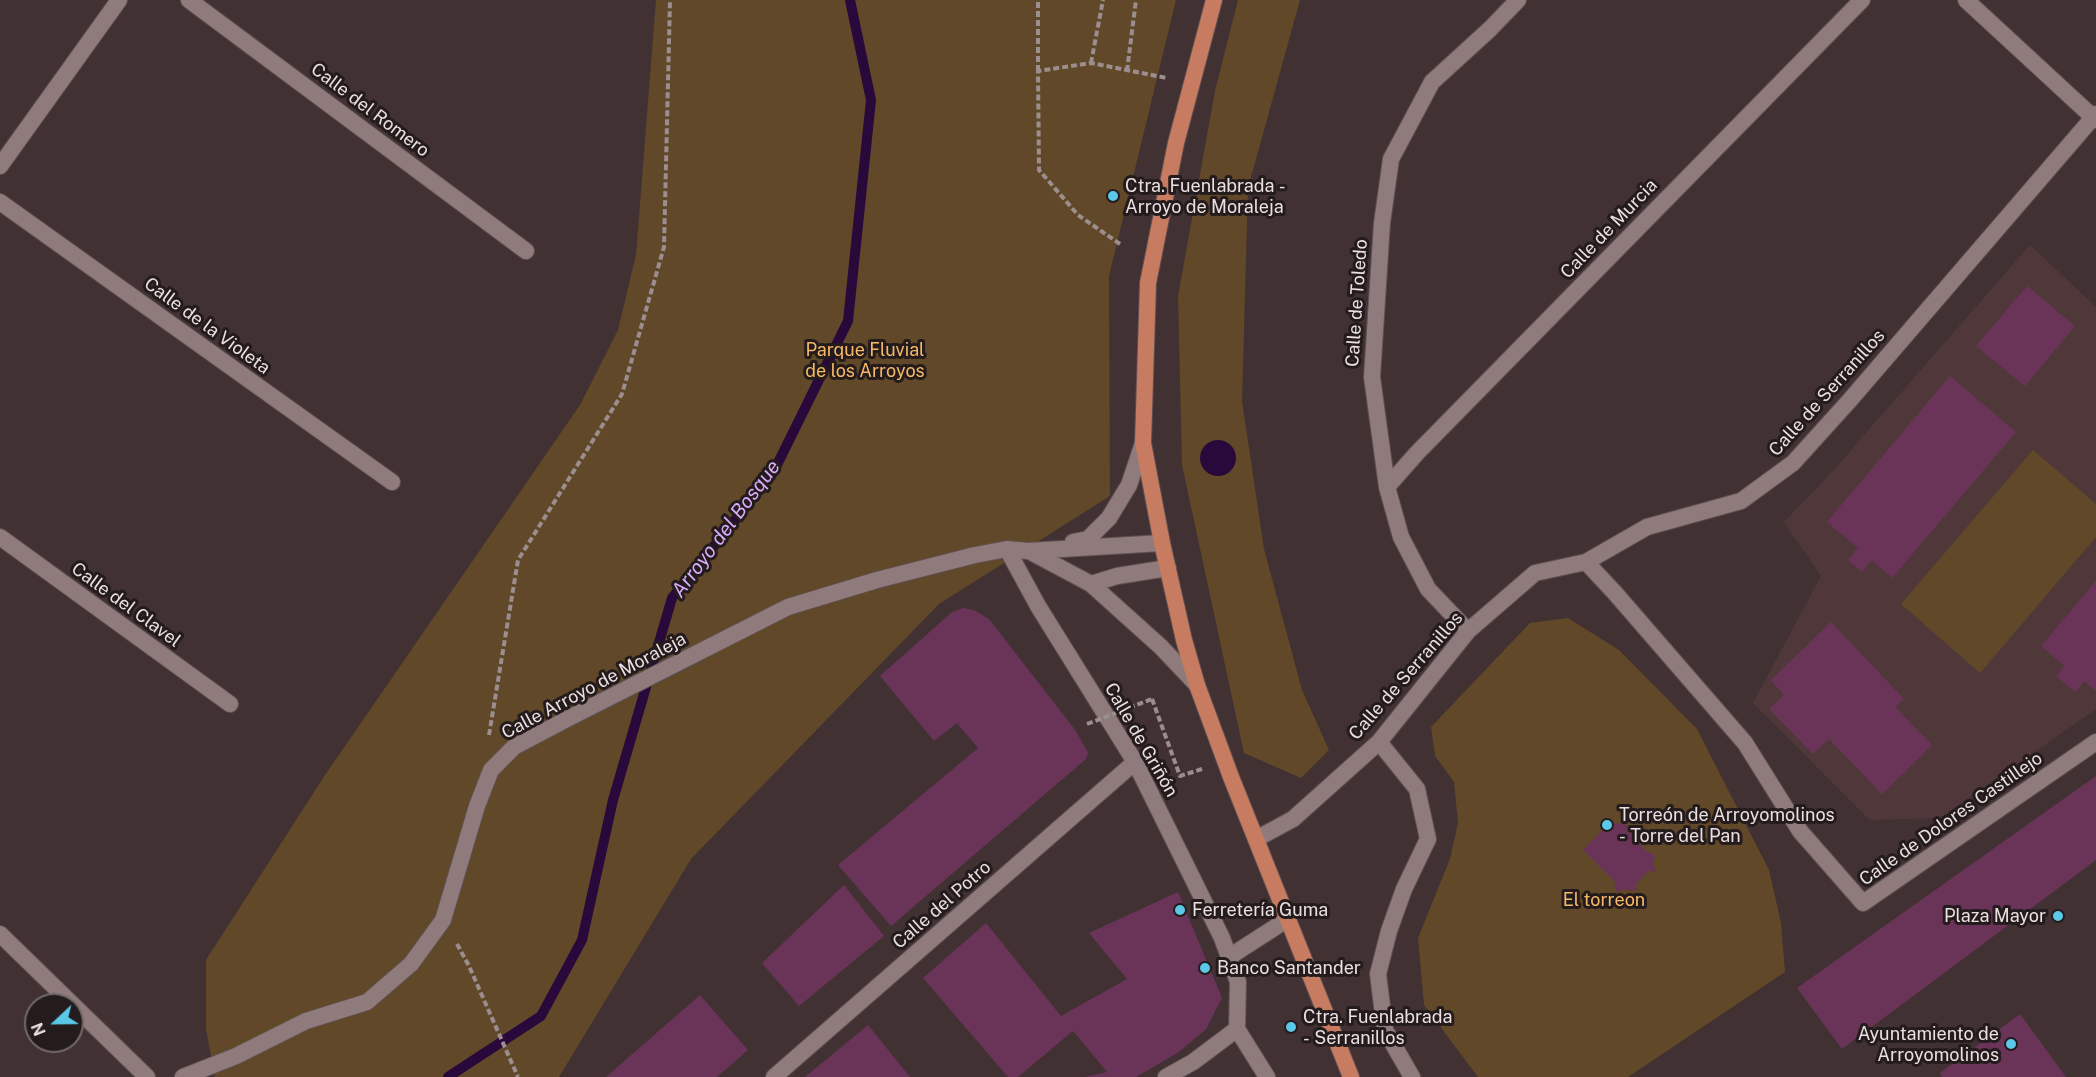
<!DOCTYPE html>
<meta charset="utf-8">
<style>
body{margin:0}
#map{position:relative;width:2096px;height:1077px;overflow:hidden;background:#423132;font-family:"Public Sans",sans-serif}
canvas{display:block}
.north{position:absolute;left:24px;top:993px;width:60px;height:60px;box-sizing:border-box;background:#231b1c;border:2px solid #73696a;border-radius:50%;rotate:248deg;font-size:16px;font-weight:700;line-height:24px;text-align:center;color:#ebdfe0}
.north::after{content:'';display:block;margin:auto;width:21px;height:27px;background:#5ac8e6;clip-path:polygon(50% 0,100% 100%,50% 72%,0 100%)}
</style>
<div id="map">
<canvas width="2096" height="1077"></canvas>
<div class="north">N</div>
</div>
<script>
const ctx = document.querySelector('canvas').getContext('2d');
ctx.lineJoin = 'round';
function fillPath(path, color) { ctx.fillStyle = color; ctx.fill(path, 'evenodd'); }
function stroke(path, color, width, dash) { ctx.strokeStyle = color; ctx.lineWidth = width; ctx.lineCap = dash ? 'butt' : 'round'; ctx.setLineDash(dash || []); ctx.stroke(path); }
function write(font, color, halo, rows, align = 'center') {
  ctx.font = font + ' "Public Sans",sans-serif'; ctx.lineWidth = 6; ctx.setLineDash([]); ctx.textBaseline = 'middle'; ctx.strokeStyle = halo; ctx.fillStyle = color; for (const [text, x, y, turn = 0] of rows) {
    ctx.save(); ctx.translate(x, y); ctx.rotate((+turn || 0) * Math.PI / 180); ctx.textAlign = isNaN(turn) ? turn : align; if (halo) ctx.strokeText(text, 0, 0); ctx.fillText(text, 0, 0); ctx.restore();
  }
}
fillPath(new Path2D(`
 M2030,245L2096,307V709L1940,818L1870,820L1753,703L1821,576L1784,522L1832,472Z`), '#50383a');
fillPath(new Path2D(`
 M656,0H1176L1109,276L1110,496L939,604L691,859L559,1077H215L206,1029V960L325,775L580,405L618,330L636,255Z
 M1238,0H1300L1248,188L1242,401L1264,549L1302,690L1329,750L1301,778L1244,753L1182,465L1178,296L1215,91Z
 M2033,450L2096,504V537L1980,673L1901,604Z
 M1568,618L1619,650L1697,729L1769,870L1781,923L1785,972L1628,1077H1478L1424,1005L1418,938L1450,859L1458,823L1454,782L1435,756L1431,727L1530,623Z`), '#604828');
fillPath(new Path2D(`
 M1200 458a18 18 0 1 1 36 0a18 18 0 1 1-36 0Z`), '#29093b');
stroke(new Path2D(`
 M448,1077L541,1016L582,940L613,800L672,598L773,473L848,321L871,100L850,0`), '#29093b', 10);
fillPath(new Path2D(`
 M2027,286L2075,326L2025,386L1976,346Z
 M1950,376L2016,432L1892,578L1872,560L1862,572L1848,560L1858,548L1827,522Z
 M2096,581V691L2084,681L2075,692L2056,676L2065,666L2041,646Z
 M963,608L974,610L989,619L1076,731L1088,753L1086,759L891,926L838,865L978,748L957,723L934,741L880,676L952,612Z
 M1831,622L1904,699L1895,707L1932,745L1882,794L1829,739L1813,754L1769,709L1784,695L1771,680Z
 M2096,776V860L1842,1049L1797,988Z
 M1608,820H1612L1616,824L1625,823L1628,827V831L1648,853L1651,852L1655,856L1653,863L1656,871L1652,872L1649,870L1635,885L1636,890L1634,891L1623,889L1620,892H1617L1614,886L1617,884L1583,850L1606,826V823Z
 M844,885L884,936L799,1006L762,963Z
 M1178,892L1222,998L1206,1029L1179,1052L1136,1077H1085L1107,1072L1073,1031L1018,1077H1008L923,978L986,923L1061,1016L1127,979L1089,933Z
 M700,995L748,1050L717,1077H606Z
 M2020,1014L2066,1077H1942L1940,1073Z
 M868,1025L910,1077H805Z`), '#6a3459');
const minor = new Path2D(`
 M189,0L526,251
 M1966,0L2096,120
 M0,166L119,0
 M0,202L392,482
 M1387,487L1417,453L1862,0
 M0,537L230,704
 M1073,542L1088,539L1109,518L1129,485L1143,443
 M1007,549L1038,606L1135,762L1222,938L1238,982L1237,1029L1267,1077
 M1029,551L1091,584L1161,647L1197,685
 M1586,562L1615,593L1745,743L1800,831L1863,903L2096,742
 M1091,584L1117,576L1168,568
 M1468,631L1428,589L1401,537L1387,487L1372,377L1382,223L1391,159L1432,82L1490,29L1518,0
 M1379,742L1417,789L1428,839L1404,889L1389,931L1378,974L1385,1030L1412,1077
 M1256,839L1293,819L1379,742L1468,631L1535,573L1586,562L1647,527L1741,501L1793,463L1850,400L2096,114
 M0,934L147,1077
 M1229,957L1288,919
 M183,1077L236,1056L306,1021L367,1002L411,964L443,920L477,806L491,770L514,747L569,718L788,607L877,580L975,555L1007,549L1028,551L1162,543
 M774,1077L1135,762
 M1166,1077L1193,1062L1237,1029`);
const primary = new Path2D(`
 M1214,0L1176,143L1148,283L1143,443L1162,543L1184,640L1197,685L1231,777L1351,1077`);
stroke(minor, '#5f5051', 18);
stroke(primary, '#5f5051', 18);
stroke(new Path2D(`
 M1091,63L1103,0
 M1038,71V0
 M1127,71L1136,0
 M1120,244L1078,215L1039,170L1038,71L1091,63L1167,78
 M1152,699L1180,776L1202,769
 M489,735L518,560L622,394L664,247L670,0
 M457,944L469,966L518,1077`), '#9c8e8f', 4, [6, 3]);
stroke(minor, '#8f7a7c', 16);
stroke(primary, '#c77b60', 16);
stroke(new Path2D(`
 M1087,724L1152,699`), '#9c8e8f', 4, [6, 3]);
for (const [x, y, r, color] of [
 [1113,196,6,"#5ac8e6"],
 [1607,825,6,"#5ac8e6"],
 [1180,910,6,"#5ac8e6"],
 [2058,916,6,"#5ac8e6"],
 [1205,968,6,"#5ac8e6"],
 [1291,1027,6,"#5ac8e6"],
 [2011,1044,6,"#5ac8e6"]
]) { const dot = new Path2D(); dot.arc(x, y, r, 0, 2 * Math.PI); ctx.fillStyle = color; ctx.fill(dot); stroke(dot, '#231b1c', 2); }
write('18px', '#ebdfe0', '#231b1c', [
 ["Calle del Romero",370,110,37],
 ["Calle de Murcia",1609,229,-46],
 ["Calle de Toledo",1357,303,-86],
 ["Calle de la Violeta",207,326,36],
 ["Calle de Serranillos",1827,393,-48],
 ["Calle del Clavel",126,605,36],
 ["Calle de Serranillos",1406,676,-49],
 ["Calle Arroyo de Moraleja",594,686,-28],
 ["Calle de Griñón",1141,740,60],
 ["Calle de Dolores Castillejo",1951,819,-35],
 ["Calle del Potro",942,905,-41]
]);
write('18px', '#ebdfe0', '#231b1c', [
 ["Ctra. Fuenlabrada -",1125,186],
 ["Arroyo de Moraleja",1125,207],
 ["Torreón de Arroyomolinos",1619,815],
 ["- Torre del Pan",1619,836],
 ["Ferretería Guma",1192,910],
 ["Plaza Mayor",2046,916,"right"],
 ["Banco Santander",1217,968],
 ["Ctra. Fuenlabrada",1303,1017],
 ["- Serranillos",1303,1038],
 ["Ayuntamiento de",1999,1034,"right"],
 ["Arroyomolinos",1999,1055,"right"]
], 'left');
write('18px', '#f7b967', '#231b1c', [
 ["Parque Fluvial",865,350],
 ["de los Arroyos",865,371],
 ["El torreon",1604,900]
]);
write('italic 20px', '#dbacfd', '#231b1c', [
 ["Arroyo del Bosque",726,529,-53]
]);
</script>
